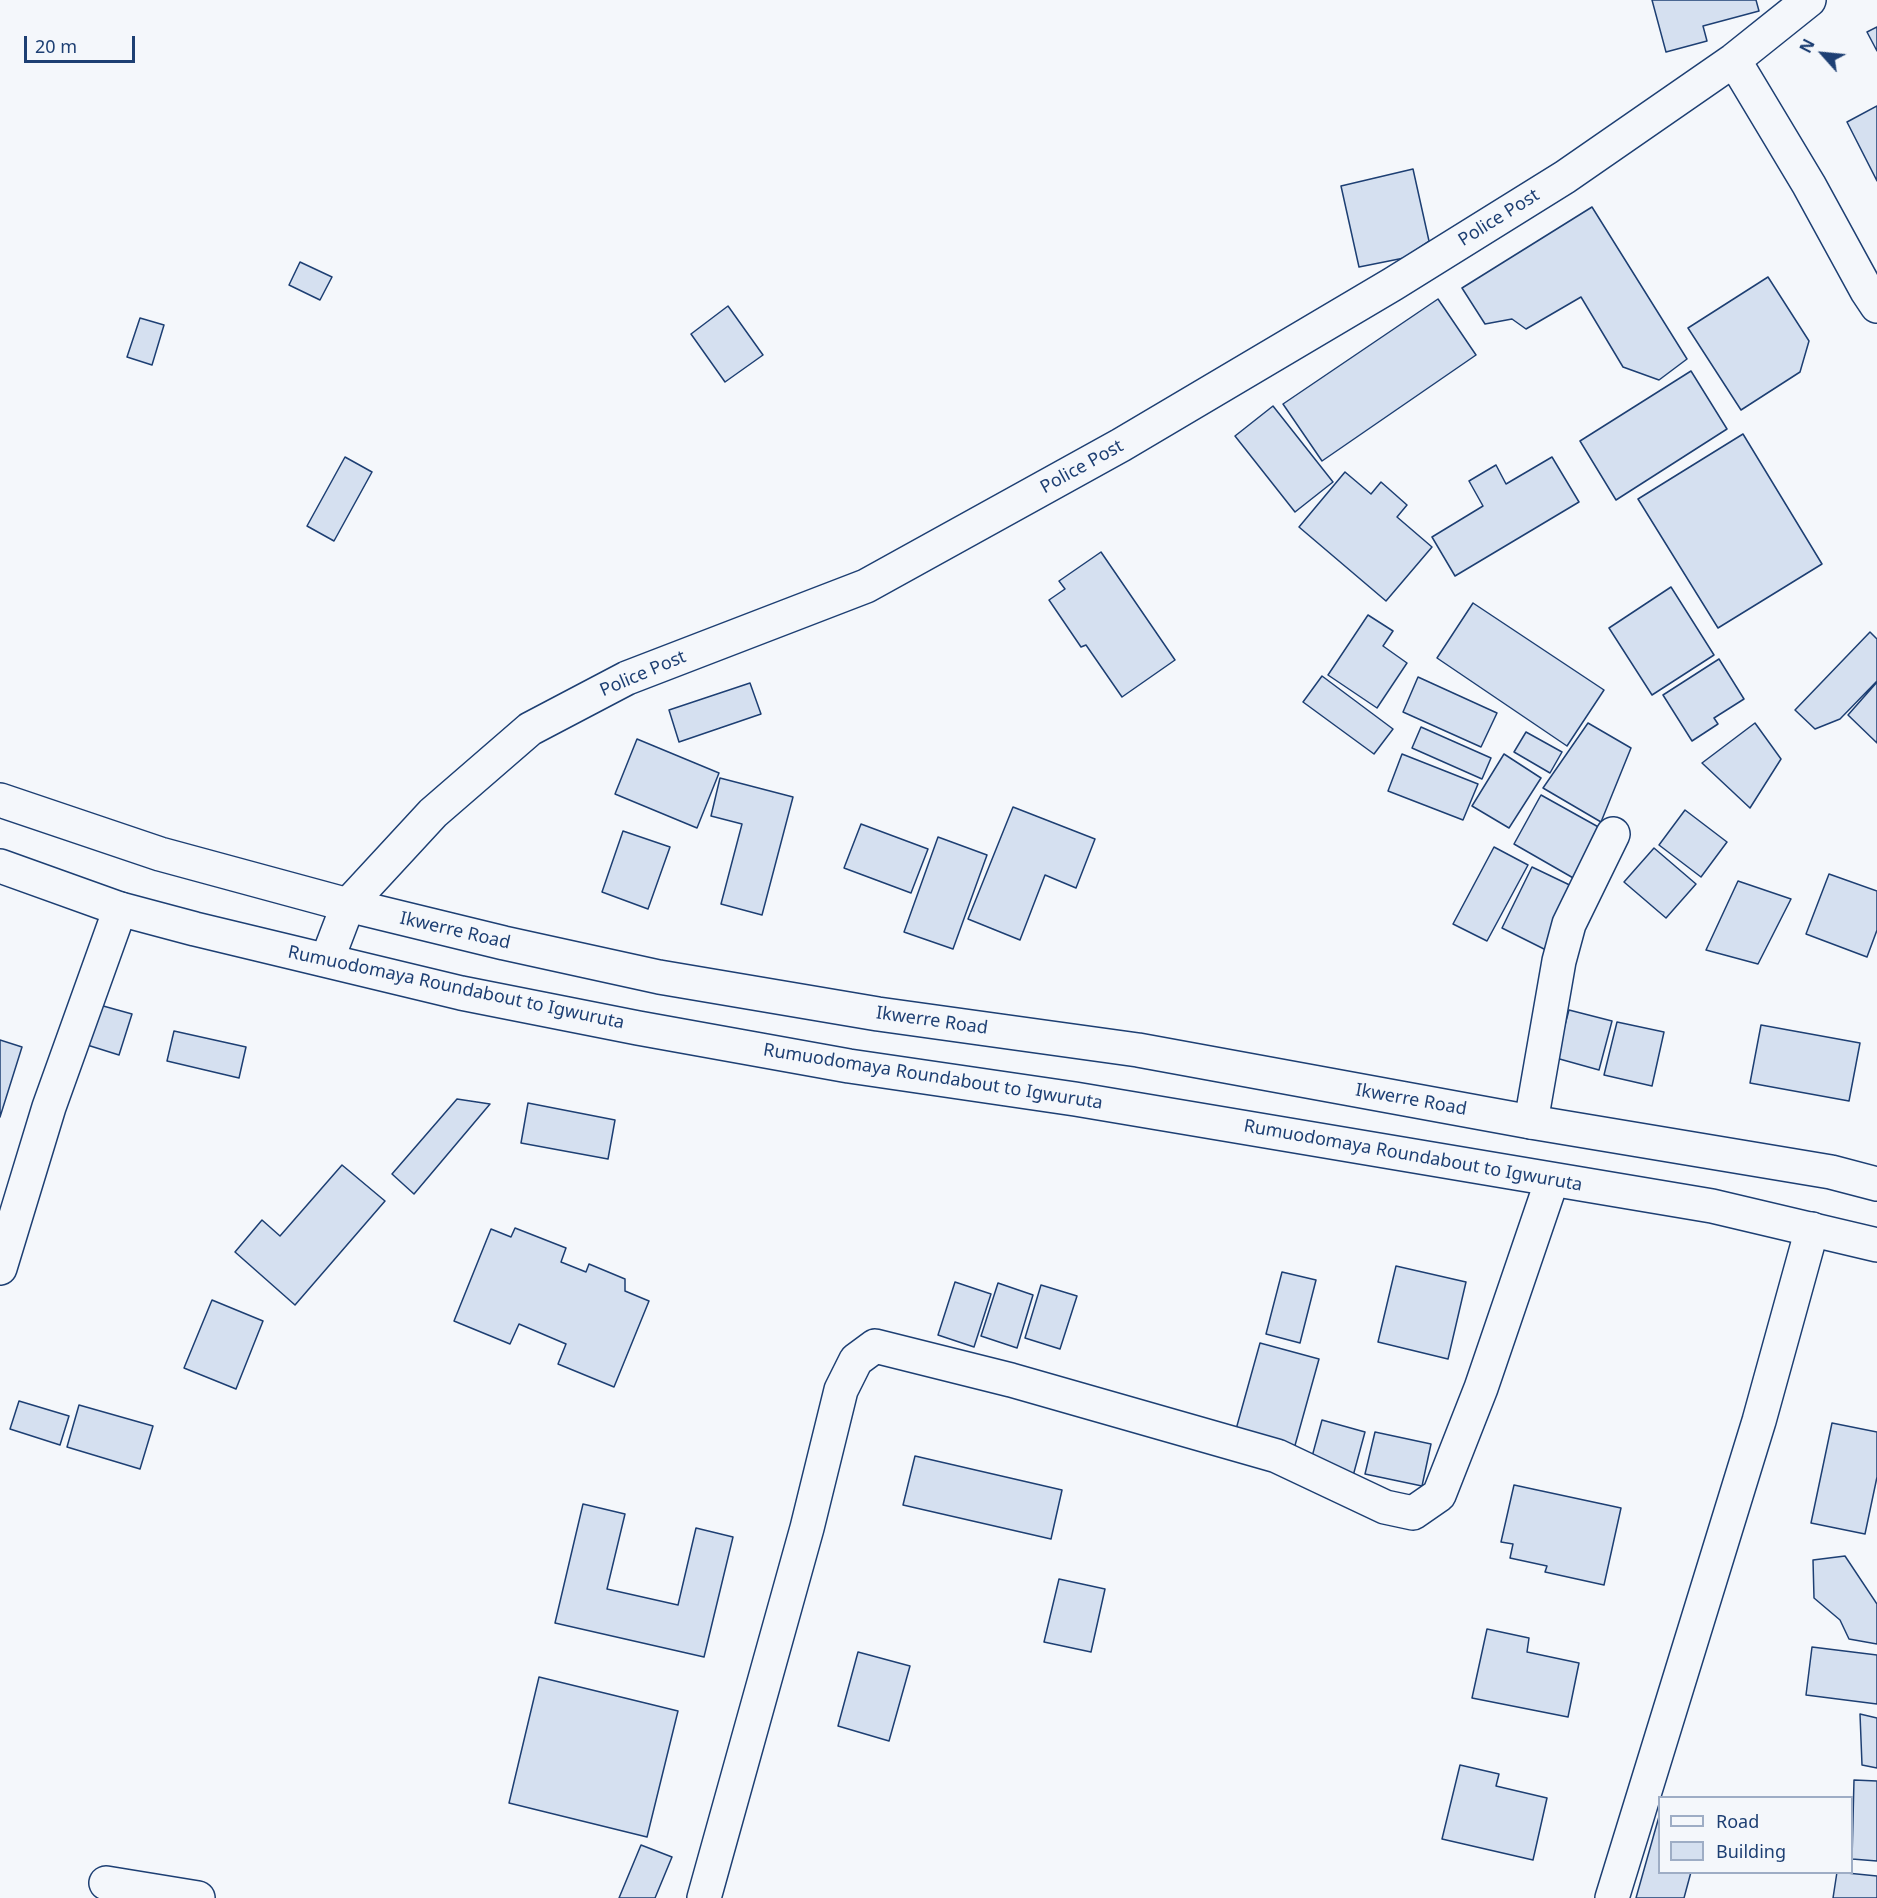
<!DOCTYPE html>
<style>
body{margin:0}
#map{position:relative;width:1877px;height:1898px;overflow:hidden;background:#f4f7fb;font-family:"Noto Sans",sans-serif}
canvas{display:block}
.legend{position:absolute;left:1658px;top:1796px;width:195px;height:78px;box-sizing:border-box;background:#f4f7fb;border:2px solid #9eadc5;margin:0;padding:8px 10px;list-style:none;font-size:18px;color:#1d3f73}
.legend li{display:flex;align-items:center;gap:12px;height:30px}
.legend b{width:30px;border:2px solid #9eadc5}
.north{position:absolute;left:1793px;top:24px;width:60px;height:60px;-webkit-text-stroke:4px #f4f7fb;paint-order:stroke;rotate:297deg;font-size:16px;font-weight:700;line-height:24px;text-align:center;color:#1d3f73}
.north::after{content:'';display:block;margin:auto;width:21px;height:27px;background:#1d3f73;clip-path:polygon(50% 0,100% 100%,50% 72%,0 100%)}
.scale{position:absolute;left:24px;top:36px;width:111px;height:27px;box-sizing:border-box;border:3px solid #1d3f73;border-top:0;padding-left:8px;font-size:18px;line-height:21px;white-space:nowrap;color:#1d3f73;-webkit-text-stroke:4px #f4f7fb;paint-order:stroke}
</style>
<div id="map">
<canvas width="1877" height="1898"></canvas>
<ul class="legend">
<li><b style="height:8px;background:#f4f7fb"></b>Road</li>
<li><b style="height:16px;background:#d5e0f0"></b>Building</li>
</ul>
<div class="north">N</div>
<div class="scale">20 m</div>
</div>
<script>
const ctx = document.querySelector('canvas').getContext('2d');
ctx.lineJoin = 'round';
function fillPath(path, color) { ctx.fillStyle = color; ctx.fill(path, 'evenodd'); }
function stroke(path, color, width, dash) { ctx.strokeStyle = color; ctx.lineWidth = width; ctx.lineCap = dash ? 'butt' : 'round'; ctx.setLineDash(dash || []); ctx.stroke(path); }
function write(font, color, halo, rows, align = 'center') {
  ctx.font = font + ' "Noto Sans",sans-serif'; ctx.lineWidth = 4.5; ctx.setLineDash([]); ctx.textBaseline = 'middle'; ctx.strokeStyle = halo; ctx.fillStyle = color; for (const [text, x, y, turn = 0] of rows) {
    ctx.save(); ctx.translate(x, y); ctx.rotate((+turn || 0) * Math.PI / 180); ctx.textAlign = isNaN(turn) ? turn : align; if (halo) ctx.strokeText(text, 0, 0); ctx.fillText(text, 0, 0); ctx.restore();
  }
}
const building = new Path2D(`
 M1652,0H1756L1759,11L1703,26L1707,41L1666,52Z
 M1877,27V51L1867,32Z
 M1877,106V181L1847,122Z
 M1413,169L1429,241L1404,258L1359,267L1341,186Z
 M1592,207L1687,359L1659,380L1623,367L1581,297L1526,329L1512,319L1485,324L1462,288Z
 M300,262L332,277L320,300L289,285Z
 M1768,277L1809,341L1800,372L1741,410L1688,328Z
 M1438,299L1476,355L1322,461L1283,404Z
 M728,306L763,355L725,382L691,334Z
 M140,318L164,325L152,365L127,357Z
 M1691,371L1727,429L1616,500L1580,441Z
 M1273,406L1333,482L1295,512L1235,436Z
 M1743,434L1822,564L1718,628L1638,499Z
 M345,457L372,472L334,541L307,526Z
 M1552,457L1579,502L1455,576L1432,537L1483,506L1469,481L1496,465L1506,484Z
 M1345,472L1371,494L1381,482L1407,505L1397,517L1432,547L1386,601L1299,527Z
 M1101,552L1175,660L1122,697L1086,645L1081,647L1049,600L1065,589L1059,581Z
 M1671,587L1714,655L1652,695L1609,628Z
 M1473,603L1604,690L1567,746L1437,658Z
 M1368,615L1393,631L1383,646L1407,663L1377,708L1328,675Z
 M1870,632L1877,639V681L1840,719L1815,729L1795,710Z
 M1719,659L1744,699L1714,718L1718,724L1692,741L1663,695Z
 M1322,676L1393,729L1374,754L1303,702Z
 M1418,677L1497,713L1481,747L1403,712Z
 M1877,682V743L1848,715Z
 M750,683L761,714L679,742L669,710Z
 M1588,723L1631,748L1601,822L1543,788Z
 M1755,723L1781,759L1750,808L1702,763Z
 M1421,727L1491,758L1482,779L1412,748Z
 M1526,732L1562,752L1550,773L1514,752Z
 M637,739L719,773L697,828L615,794Z
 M1402,754L1478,784L1463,820L1388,791Z
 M1504,754L1541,778L1509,828L1472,806Z
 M720,778L793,797L762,915L721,904L742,824L711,816Z
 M1541,795L1602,829L1575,879L1514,844Z
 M1013,807L1095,839L1076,888L1045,875L1020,940L968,919Z
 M1685,810L1727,842L1701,877L1659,845Z
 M861,824L928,849L911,893L844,868Z
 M623,831L670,847L648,909L602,892Z
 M938,837L987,855L953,949L904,932Z
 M1494,847L1528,865L1487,941L1453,924Z
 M1654,848L1696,884L1666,918L1624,882Z
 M1532,867L1578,889L1548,951L1502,928Z
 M1829,874L1877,891V930L1867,957L1806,934Z
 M1738,881L1791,899L1758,964L1706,950Z
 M96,1004L132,1014L119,1055L84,1044Z
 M1569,1010L1612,1021L1599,1070L1556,1058Z
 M1617,1022L1664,1032L1652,1086L1604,1075Z
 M1761,1025L1860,1043L1849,1101L1750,1083Z
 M174,1031L246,1047L239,1078L167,1061Z
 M0,1040L22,1047L0,1117Z
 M457,1099L490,1104L414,1194L392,1174Z
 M528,1103L615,1120L608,1159L521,1143Z
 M342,1165L385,1201L295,1305L235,1252L262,1220L280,1236Z
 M515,1228L566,1248L561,1262L586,1272L589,1264L625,1279V1291L649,1301L614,1387L558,1364L566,1344L519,1324L510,1344L454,1321L491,1229L511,1237Z
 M1396,1266L1466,1282L1448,1359L1378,1342Z
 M1282,1272L1316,1280L1300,1343L1266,1334Z
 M955,1282L991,1294L974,1347L938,1335Z
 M998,1283L1033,1295L1017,1348L981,1336Z
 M1041,1285L1077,1296L1060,1349L1025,1338Z
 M212,1300L263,1321L236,1389L184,1368Z
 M1260,1343L1319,1359L1294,1449L1235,1433Z
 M19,1401L69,1416L60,1445L10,1429Z
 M79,1405L153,1426L140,1469L67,1447Z
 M1322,1420L1365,1432L1353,1476L1310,1464Z
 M1832,1423L1877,1432V1477L1865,1534L1811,1523Z
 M1375,1432L1431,1444L1422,1486L1365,1474Z
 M915,1456L1062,1490L1051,1539L903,1505Z
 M1514,1485L1621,1508L1604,1585L1545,1572L1547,1566L1510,1558L1513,1544L1501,1542Z
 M583,1504L625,1514L607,1589L678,1605L696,1528L733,1537L704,1657L555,1623Z
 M1845,1556L1877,1604V1644L1849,1639L1840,1620L1814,1598L1813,1560Z
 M1059,1579L1105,1589L1091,1652L1044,1642Z
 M1487,1629L1529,1638L1527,1652L1579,1663L1568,1717L1472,1698Z
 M1812,1647L1877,1655V1704L1806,1695Z
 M858,1652L910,1666L889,1741L838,1726Z
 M539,1677L678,1711L647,1837L509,1803Z
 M1860,1714L1877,1718V1768L1862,1765Z
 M1460,1765L1499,1774L1496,1786L1547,1798L1533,1860L1442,1839Z
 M1854,1780L1877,1781V1861L1852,1859Z
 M1660,1813V1872H1691L1684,1898H1636Z
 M641,1845L672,1857L655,1898H619Z
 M1837,1872L1877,1876V1898H1833Z`);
fillPath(building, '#d5e0f0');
stroke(building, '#1d3f73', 1.5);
const minor = new Path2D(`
 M1734,60L1809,185L1867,291L1877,306
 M327,960L348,905L433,813L530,729L627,678L866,586L1121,445L1393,284L1565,177L1734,60L1809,0
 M1531,1122L1559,961L1569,924L1613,834
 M0,1268L49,1107L120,909
 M106,1883L198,1898
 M704,1898L807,1528L841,1390L856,1360L875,1346L1011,1380L1277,1456L1385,1507L1413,1513L1439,1495L1481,1388L1552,1180
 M1612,1898L1759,1421L1812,1229`);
const primary = new Path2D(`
 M0,800L160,854L348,905L504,943L659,977L878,1014L1138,1050L1531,1122L1831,1172L1877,1184
 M0,866L120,909L195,929L461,993L638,1028L849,1066L1075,1099L1712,1206L1877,1245`);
stroke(minor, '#1d3f73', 36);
stroke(primary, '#1d3f73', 36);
stroke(minor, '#f4f7fb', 33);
stroke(primary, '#f4f7fb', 33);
write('18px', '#1d3f73', '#f4f7fb', [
 ["Police Post",1499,218,-32],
 ["Police Post",1082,467,-29],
 ["Police Post",643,674,-23],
 ["Ikwerre Road",455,931,13],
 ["Rumuodomaya Roundabout to Igwuruta",456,988,12],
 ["Ikwerre Road",932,1021,8],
 ["Rumuodomaya Roundabout to Igwuruta",933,1077,9],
 ["Ikwerre Road",1411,1100,10],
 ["Rumuodomaya Roundabout to Igwuruta",1413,1156,10]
]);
</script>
